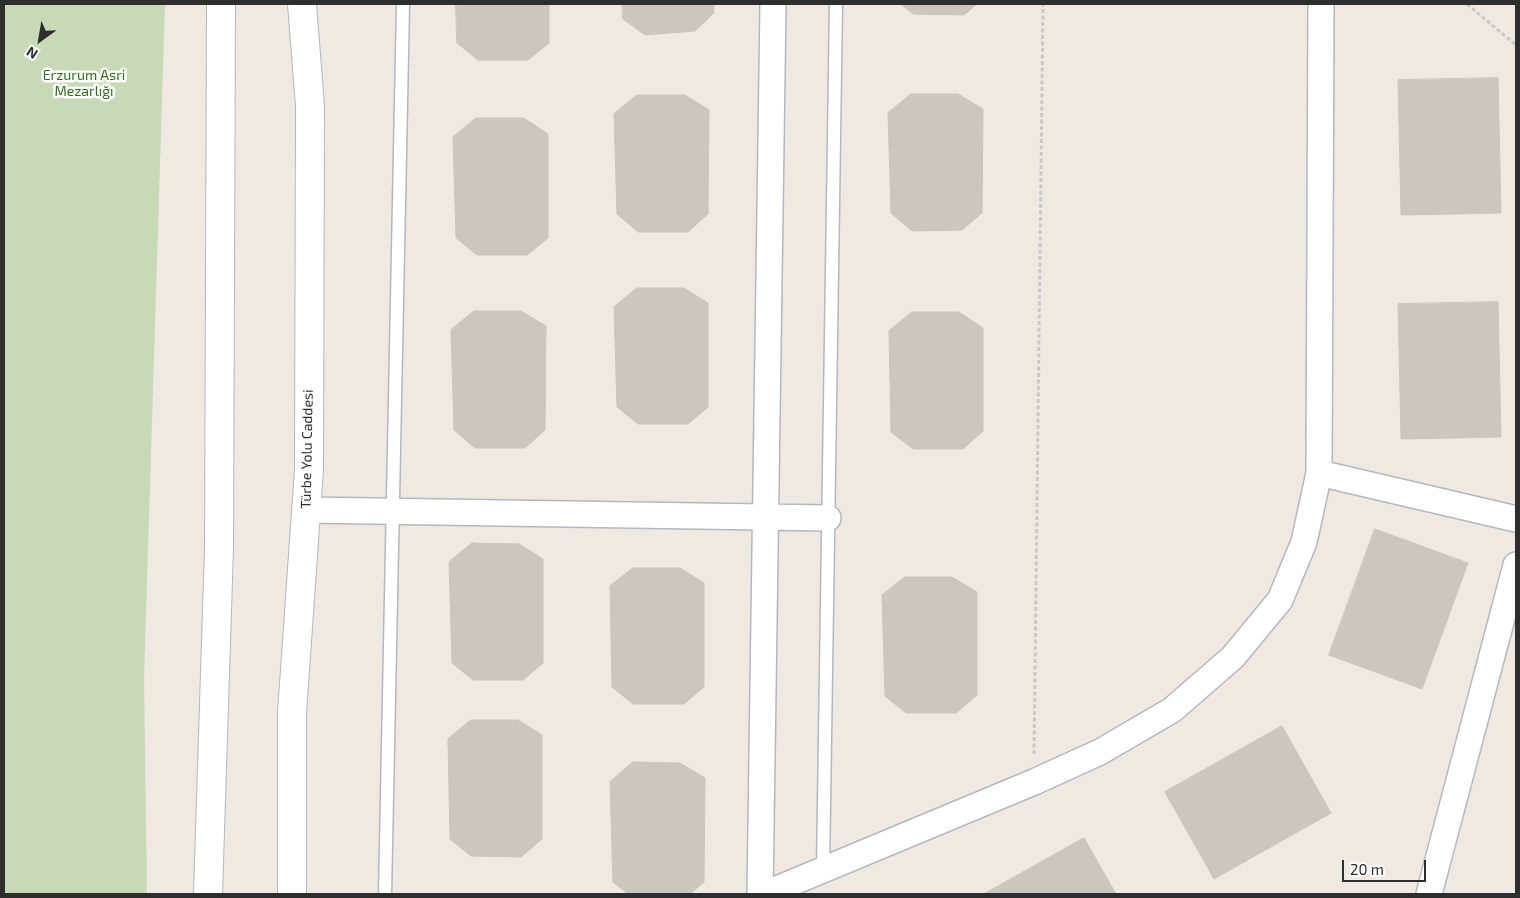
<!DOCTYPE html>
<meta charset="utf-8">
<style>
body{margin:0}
#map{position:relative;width:1520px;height:898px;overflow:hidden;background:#efe9e1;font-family:"Exo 2",sans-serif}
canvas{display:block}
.frame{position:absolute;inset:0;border:5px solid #2e2e2e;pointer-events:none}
.north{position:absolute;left:15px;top:15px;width:50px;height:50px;-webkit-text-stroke:4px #fff;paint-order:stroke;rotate:212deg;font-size:14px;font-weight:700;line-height:20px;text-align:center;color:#2e2e2e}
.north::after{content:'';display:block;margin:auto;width:18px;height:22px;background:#2e2e2e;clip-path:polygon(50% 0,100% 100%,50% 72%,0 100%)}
.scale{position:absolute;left:1342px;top:860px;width:84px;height:22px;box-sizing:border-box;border:2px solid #2e2e2e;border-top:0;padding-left:6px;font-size:15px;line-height:18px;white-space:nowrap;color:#2e2e2e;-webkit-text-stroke:4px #fff;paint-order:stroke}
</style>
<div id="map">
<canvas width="1520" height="898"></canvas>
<div class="frame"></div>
<div class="north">N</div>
<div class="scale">20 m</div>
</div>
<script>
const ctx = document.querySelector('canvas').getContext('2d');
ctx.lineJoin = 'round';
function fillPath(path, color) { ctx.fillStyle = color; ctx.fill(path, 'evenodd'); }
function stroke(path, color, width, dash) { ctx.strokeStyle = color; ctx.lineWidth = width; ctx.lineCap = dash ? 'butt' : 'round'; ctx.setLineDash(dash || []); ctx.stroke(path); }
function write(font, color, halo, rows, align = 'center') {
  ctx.font = font + ' "Exo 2",sans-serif'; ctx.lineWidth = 5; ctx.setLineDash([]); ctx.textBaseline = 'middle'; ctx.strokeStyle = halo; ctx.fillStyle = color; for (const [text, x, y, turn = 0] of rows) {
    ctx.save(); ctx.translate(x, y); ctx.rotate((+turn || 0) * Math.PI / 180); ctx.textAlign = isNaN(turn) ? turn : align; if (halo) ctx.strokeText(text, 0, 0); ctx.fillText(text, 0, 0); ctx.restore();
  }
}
fillPath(new Path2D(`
 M4,4H165L144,678L147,894H4Z`), '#c8d9b8');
const building = new Path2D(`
 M456,4H549V43L528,60H478L457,43Z
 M622,4H714V13L695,31L645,35L623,19Z
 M901,4H977L964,15L914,14Z
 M1498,78L1501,213L1401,215L1398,80Z
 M911,94H958L983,109L982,213L962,230L912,231L891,213L888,113Z
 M637,95H685L709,110L708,214L688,232H638L617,214L614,114Z
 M476,118H524L548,134V238L527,255H477L456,238L453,137Z
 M637,288H684L708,303V407L688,424H638L617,407L614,307Z
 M1498,302L1501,437L1401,439L1398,304Z
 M474,311H521L546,326L545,430L525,448H475L454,430L451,330Z
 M912,312H959L983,328V431L963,449H913L891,432L889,331Z
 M1375,529L1468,563L1422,689L1329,655Z
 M472,543L519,544L543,559V663L523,680H473L452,663L449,562Z
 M633,568H680L704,583V687L684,704H633L612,687L610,586Z
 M905,577H952L977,592V695L956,713H906L885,696L882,595Z
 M471,720H518L542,735V839L521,857L471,856L450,839L448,739Z
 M1282,726L1331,813L1214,879L1165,792Z
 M633,762L680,763L705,778L704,882L690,894H628L613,882L610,782Z
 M1084,838L1116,894H984Z`);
fillPath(building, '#cbc7bf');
stroke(building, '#cbc5ba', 1);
const lane = new Path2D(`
 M823,870L836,4
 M385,894L403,4`);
const street = new Path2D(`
 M1319,473L1516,519
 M306,510L828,518
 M760,894L773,4
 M765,894L1034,782L1100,752L1172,710L1233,657L1280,600L1304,542L1319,473L1321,4
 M1429,894L1516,565`);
const secondary = new Path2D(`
 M208,894L219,547L221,4
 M292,894V713L309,469L310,106L302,4`);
stroke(lane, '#b4b7c1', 15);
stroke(street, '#b4b7c1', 28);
stroke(secondary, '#b4b7c1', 30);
stroke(new Path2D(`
 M1467,4L1516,45
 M1034,754L1043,4`), '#c9c9c9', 3, [4, 2.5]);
stroke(lane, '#fff', 12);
stroke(street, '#fff', 25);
stroke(secondary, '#fff', 28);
write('14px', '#2c6e1b', '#fff', [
 ["Erzurum Asri",84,75],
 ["Mezarlığı",84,91]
]);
write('14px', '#2e2e2e', '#fff', [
 ["Türbe Yolu Caddesi",307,449,-89]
]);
</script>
